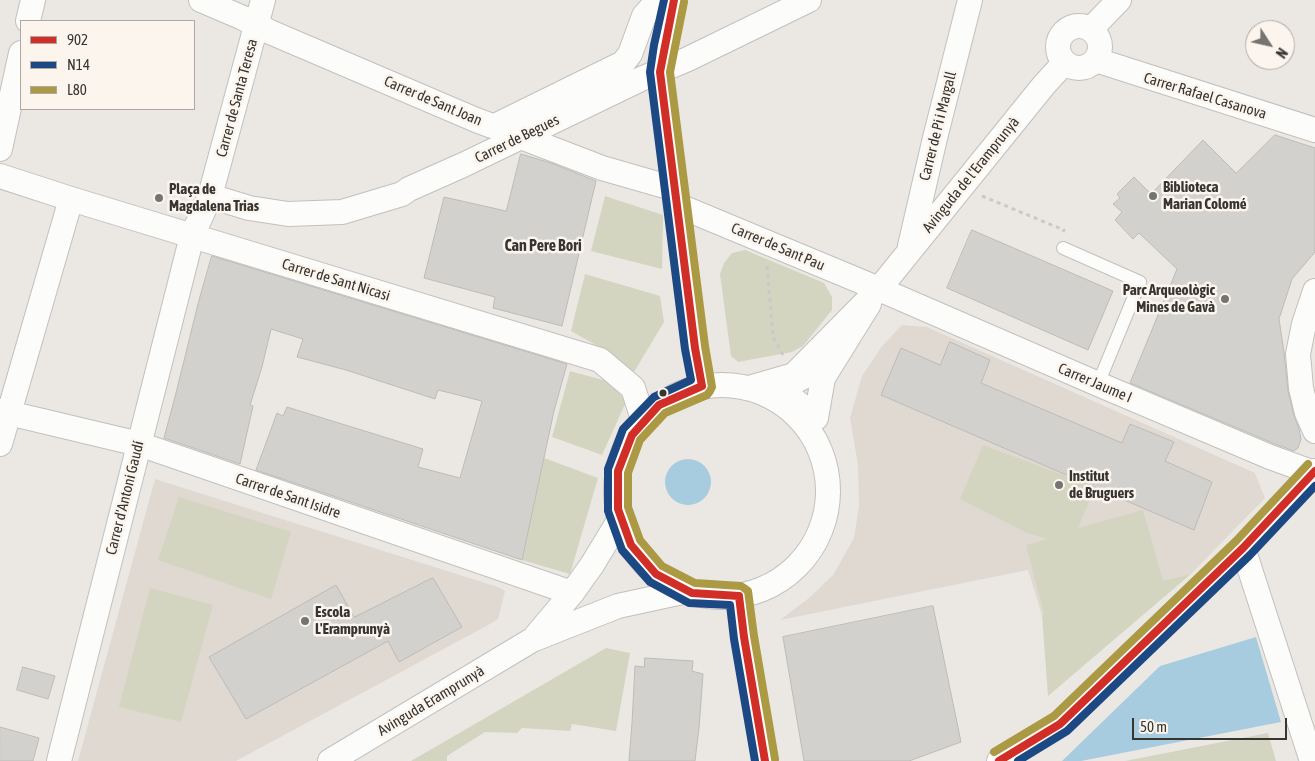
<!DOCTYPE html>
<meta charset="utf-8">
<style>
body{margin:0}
#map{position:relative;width:1315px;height:761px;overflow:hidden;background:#ebe8e4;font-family:"Asap Condensed",sans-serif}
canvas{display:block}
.legend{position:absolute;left:20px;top:20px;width:175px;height:90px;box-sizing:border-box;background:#fcf5ee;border:1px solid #ada8a3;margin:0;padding:6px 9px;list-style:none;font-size:15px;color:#373532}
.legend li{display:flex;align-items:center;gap:10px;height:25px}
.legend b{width:25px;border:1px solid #ada8a3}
.north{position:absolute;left:1245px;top:20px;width:50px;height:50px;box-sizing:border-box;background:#fcf5ee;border:1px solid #ada8a3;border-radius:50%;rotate:125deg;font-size:14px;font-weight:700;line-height:20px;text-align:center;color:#373532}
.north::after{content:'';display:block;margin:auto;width:18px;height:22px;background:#767470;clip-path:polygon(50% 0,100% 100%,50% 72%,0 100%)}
.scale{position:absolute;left:1132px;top:718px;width:155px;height:22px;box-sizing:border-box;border:2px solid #373532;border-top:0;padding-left:6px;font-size:15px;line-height:18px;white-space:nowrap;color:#373532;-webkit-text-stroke:4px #fcf5ee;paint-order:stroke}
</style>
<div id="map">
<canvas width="1315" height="761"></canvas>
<ul class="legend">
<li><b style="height:6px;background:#d02e26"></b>902</li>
<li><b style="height:6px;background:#1c4883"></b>N14</li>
<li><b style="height:6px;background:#ab9943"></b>L80</li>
</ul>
<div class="north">N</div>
<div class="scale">50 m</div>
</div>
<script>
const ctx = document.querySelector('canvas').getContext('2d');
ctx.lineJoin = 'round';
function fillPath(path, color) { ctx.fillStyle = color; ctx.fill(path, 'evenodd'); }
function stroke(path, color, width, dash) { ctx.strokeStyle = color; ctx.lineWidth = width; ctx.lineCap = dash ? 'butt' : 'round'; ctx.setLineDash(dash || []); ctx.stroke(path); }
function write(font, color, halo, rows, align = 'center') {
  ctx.font = font + ' "Asap Condensed",sans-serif'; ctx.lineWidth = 5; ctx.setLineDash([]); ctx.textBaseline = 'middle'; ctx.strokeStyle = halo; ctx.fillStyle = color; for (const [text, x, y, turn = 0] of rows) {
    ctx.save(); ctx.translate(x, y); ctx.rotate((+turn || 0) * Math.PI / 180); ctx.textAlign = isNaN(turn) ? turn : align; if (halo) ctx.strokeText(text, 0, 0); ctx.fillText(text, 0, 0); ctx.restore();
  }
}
fillPath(new Path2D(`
 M902,325L927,327L1255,473L1265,498L1191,574L1042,615L1028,570L780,620L809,598L833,575L854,538L859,506L858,465L850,418L862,376L882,346Z
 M155,479L498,587L505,591L498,619L490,624L236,761H78Z`), '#e0d9d1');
fillPath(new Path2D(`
 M605,196L663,215L662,269L591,251Z
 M745,250L824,283L832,297V310L803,346L792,352L738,362L731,356L720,274L724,263L732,253Z
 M585,274L660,296L664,322L634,372L608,352L571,331Z
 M570,371L610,382L626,402L602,455L552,437Z
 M983,445L1095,487L1078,528L1143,510L1163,581L1191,574L1048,696L1042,615L1044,614L1026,545L1047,539L1027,533L960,499Z
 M544,458L598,478L570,574L522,560Z
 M179,497L291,532L271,599L158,560Z
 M150,588L213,605L181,722L119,707Z
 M606,648L630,653L616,731L572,724L570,731L522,728L517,733L485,732L447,756V761H411Z
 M1268,733L1276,761H1125Z`), '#d3d5c0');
fillPath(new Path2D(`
 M665 482a23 23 0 1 1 46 0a23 23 0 1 1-46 0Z
 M1256,637L1281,722L1081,761H1062L1160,666Z`), '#a7ccdf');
const building = new Path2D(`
 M1275,135L1315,148V252L1292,279L1279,319L1284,352L1288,391L1294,416L1299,429L1301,439L1298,448L1294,451L1275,444L1130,383L1177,269L1139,233L1133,239L1115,220L1122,212L1113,204L1120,198L1117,194L1134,177L1151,194L1203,140L1236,173Z
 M521,154L551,163L596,181L562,326L493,308L495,297L424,278L444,197L506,211Z
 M972,230L1113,291L1088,350L947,288Z
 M212,256L567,364L554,411L522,560L256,470L277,413L283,416L287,407L423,449L418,467L460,478L482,401L438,390L435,399L346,370L297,357L303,339L271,329L262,367L250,405L253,406L240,464L164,438L176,393L199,300Z
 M950,342L990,360L981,383L1122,443L1130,424L1174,442L1165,461L1212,482L1194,530L881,395L901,348L940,365Z
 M433,578L462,627L399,662L388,641L246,719L209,657L336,585L354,617Z
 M933,606L961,742L909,761H804L783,637Z
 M645,658L693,661L692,671L703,674L699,728L695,761H629L632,723L635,666L644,667Z
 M23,667L55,676L48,699L17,690Z
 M0,727L39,738L33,761H0Z`);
fillPath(building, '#d3d1ce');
stroke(building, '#bdbbb8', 1);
const lane = new Path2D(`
 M1063,248L1140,282L1098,384`);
const street = new Path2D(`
 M201,0L243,18L270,32L476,120L492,126L499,124L623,63L630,54L644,16L658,0
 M674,0L664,47L660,72L695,348L702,386
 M28,21L33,0
 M1058 47a21 21 0 1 1 42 0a21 21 0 1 1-42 0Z
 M1091,29L1119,0
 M1096,60L1315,130
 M521,137L602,168L675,189
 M0,149L21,53
 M0,176L71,199L600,360L633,388L643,419
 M210,196L249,208L288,214L342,212L402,194L409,189L463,165L641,79L688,59L809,0
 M677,205L879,289L1098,384L1270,457L1314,473
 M910,246L935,138L970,0
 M1315,291L1304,324L1298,354L1301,388L1307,413L1315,431
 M869,304L823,378L816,418L781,389L811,373Z
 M616 491a106 106 0 1 1 212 0a106 106 0 1 1-212 0Z
 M749,388L794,375L879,289L1044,85L1065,62
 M0,411L139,444L572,593
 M0,444L71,199
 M1243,548L1312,761
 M739,596L744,637L765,761
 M535,637L572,593L592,565L620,519
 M59,761L192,236L210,196L263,0
 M330,761L532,640L618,606L687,591
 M999,761L1060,724L1243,548L1315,471`);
stroke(lane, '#c2c0bd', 14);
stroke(street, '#c2c0bd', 26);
stroke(new Path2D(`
 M982,196L1064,230L1063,232
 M767,266L773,337L783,355`), '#cbc9c7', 3, [4, 4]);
stroke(lane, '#fcfcfb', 12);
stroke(street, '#fcfcfb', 24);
stroke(new Path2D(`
 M674,0L660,72L695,348L702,386
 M702,386L659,405L632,435L618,471V509L631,545L656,574L692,593L739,596
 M739,596L744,637L765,761
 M999,761L1060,724L1243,548L1315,471`), '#d02e26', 8);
stroke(new Path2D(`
 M664,0L654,45L650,72L685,349L691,380L654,397L623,429L608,469V511L622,550L650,582L689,603L730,605L734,639L755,761
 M1018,761L1067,731L1250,555L1315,486`), '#1c4883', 8);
stroke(new Path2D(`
 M684,2L670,72L705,346L712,387L710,391L707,395L665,413L640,440L628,473V507L640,540L662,566L695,583L741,586L744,588L748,591L754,636L775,759
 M994,752L1054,716L1236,541L1308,464`), '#ab9943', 8);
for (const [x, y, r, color] of [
 [1153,196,5,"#767470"],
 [159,198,5,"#767470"],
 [1225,299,5,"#767470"],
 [663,393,4.5,"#373532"],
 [1059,485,5,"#767470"],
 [305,621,5,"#767470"]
]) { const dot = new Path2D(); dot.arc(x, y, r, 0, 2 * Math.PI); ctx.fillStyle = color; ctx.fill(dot); stroke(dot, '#fcf5ee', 2); }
write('15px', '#373532', '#fcf5ee', [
 ["Carrer Rafael Casanova",1205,96,17],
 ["Carrer de Santa Teresa",237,98,-75],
 ["Carrer de Sant Joan",433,101,23],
 ["Carrer de Pi i Margall",938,126,-76],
 ["Carrer de Begues",517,139,-26],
 ["Avinguda de l'Eramprunyà",971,175,-51],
 ["Carrer de Sant Pau",778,247,23],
 ["Carrer de Sant Nicasi",336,280,17],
 ["Carrer Jaume I",1095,383,23],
 ["Carrer de Sant Isidre",288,496,19],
 ["Carrer d'Antoni Gaudí",125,498,-76],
 ["Avinguda Eramprunyà",431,701,-31]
]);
write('bold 15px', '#373532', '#fcf5ee', [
 ["Biblioteca",1163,187],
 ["Marian Colomé",1163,204],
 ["Plaça de",169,189],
 ["Magdalena Trias",169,206],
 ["Parc Arqueològic",1215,290,"right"],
 ["Mines de Gavà",1215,307,"right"],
 ["Institut",1069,476],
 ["de Bruguers",1069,493],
 ["Escola",315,612],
 ["L'Eramprunyà",315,629]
], 'left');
write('bold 16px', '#373532', '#fcf5ee', [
 ["Can Pere Bori",543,246]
]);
</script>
